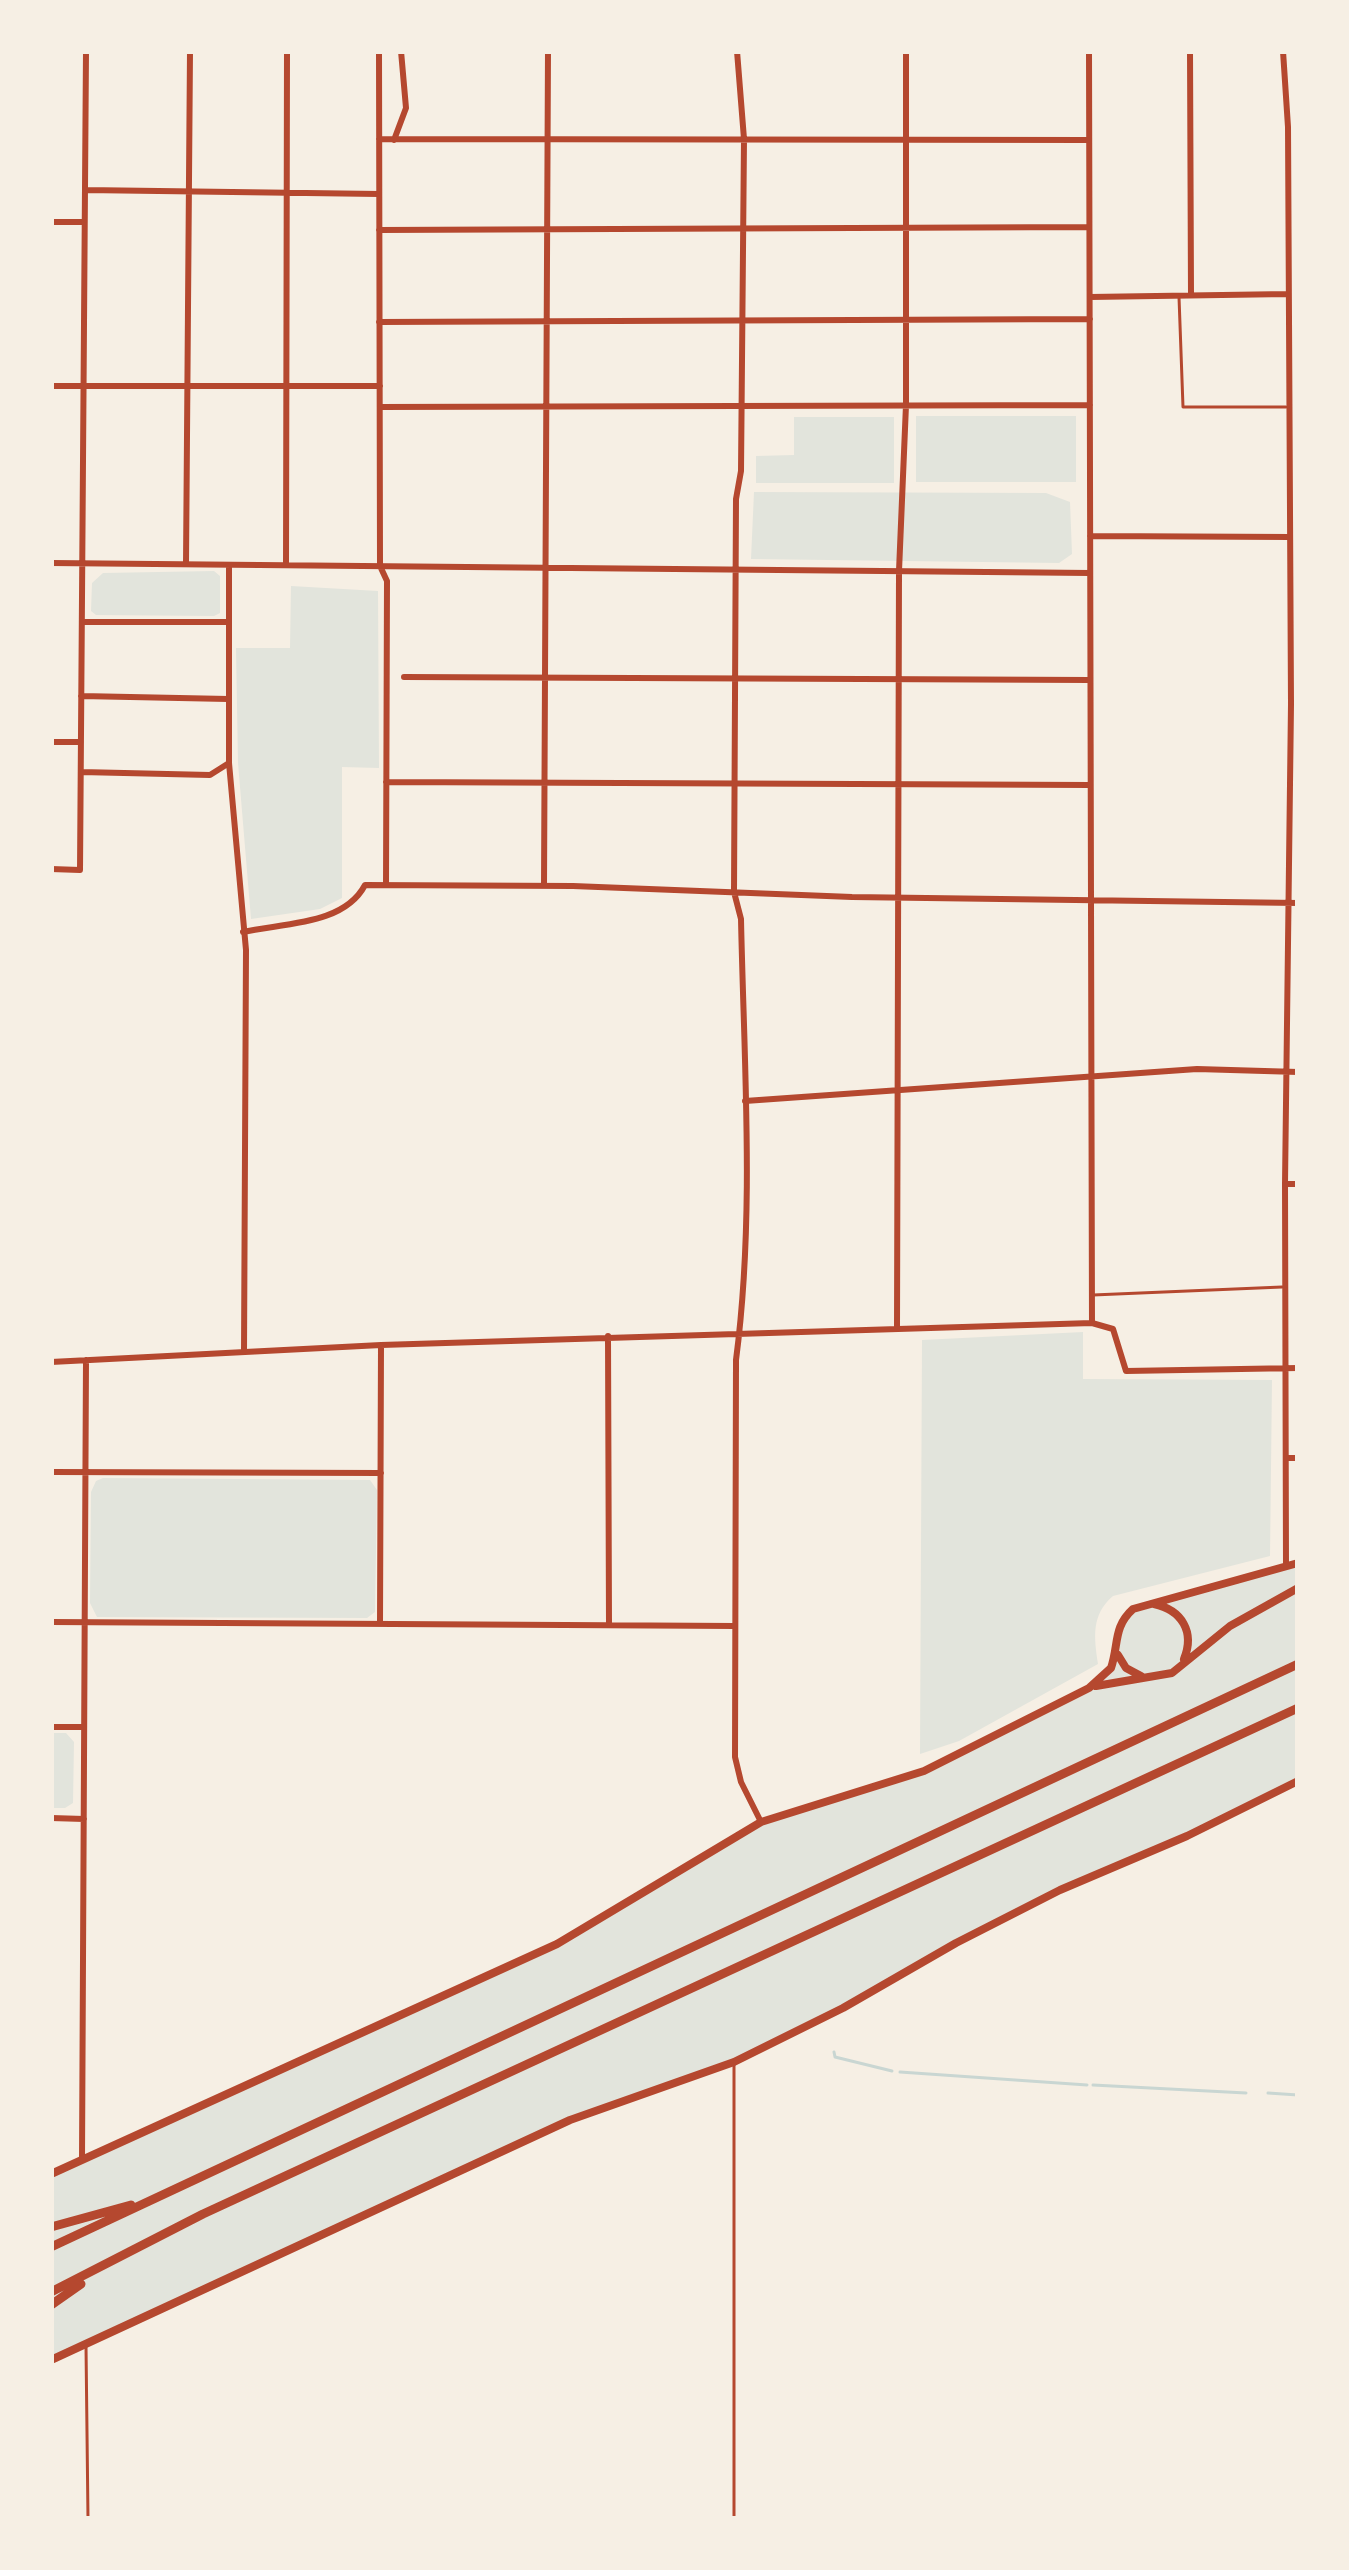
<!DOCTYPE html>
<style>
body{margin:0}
#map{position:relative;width:1349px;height:2570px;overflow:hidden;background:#f6efe4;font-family:"Open Sans",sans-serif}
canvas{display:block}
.frame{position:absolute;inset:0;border:54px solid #f6efe4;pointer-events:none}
</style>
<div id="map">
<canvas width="1349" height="2570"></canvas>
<div class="frame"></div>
</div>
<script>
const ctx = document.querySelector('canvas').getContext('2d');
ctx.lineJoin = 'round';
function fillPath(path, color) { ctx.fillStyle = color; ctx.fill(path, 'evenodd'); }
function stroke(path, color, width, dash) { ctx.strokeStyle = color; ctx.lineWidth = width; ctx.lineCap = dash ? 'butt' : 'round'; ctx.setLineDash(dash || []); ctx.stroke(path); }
fillPath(new Path2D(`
 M916,416H1076V482H916Z
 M794,417H894V483H756V456L794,455Z
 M754,492L1046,493L1070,502L1072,554L1059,563L751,559Z
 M214,571L220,576V613L214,616L96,615L91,611L92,583L103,573Z
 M291,586L378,591L379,768L342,767V898L320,909L251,919L238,763L236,648H290Z
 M1083,1332V1379L1272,1380L1270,1556L1113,1596C1091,1615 1094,1637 1098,1664L959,1741L920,1754L922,1340Z
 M103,1478L370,1480L377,1490L375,1612L367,1618L97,1617L90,1603L91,1492L96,1481Z
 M1298,1563V1781L1187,1836L1060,1890L734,2062L570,2120L51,2360V2174L557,1944L761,1822L924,1771L1089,1688L1111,1668L1116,1633L1133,1609Z
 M51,1733H66L74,1742L73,1803L65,1808H51Z`), '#e2e4dc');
stroke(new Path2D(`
 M834,2052L835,2057L892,2071
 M900,2072L1087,2085
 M1093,2085L1246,2093
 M1268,2093L1298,2095`), '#c9d6d2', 3);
stroke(new Path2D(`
 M1179,297L1183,407H1286
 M1093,1295L1282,1287
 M734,2065V2519
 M86,2346L88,2519`), '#b5482f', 3);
stroke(new Path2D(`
 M379,51L380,566L387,581L386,885
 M737,51L744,139L741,471L736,499L734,892L741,919C744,1065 755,1215 736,1360L735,1757L741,1782L761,1822
 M1089,51L1092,1323
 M1190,51L1191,295
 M1283,51L1288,127L1291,704L1285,1184L1286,1566
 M379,139L1089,140
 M394,140L406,108L401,51
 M85,190L379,194
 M51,222H83
 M379,230L1089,227
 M1090,297L1288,294
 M379,322L1090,319
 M51,386H380
 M380,407L1090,405
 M1090,536L1290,537
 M51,563L1090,573
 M186,564L190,51
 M229,565V763L246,950L244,1352
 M286,565L287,51
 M82,622H228
 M404,677L1090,680
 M81,696L228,699
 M51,742H81
 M81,772L210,775L229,763
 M386,782L1090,785
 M51,869L80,870L86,51
 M544,885L548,51
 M243,932C284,923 344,925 365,885L573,886L852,897L1298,903
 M745,1101L1197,1069L1298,1072
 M1285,1184H1298
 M897,1328L899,571L906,405V51
 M608,1336L609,1625
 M51,1362L381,1345L1092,1323L1113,1329L1126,1371L1298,1368
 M1286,1458H1298
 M51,1472L381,1473
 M51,1622L735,1626
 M380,1623L381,1345
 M51,1727H83
 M51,1818L84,1819
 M82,2159L86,1360`), '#b5482f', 6);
stroke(new Path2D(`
 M1154,1604C1182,1610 1195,1632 1184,1659
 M1118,1655L1126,1668L1141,1676
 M1096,1686L1172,1673L1230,1626L1298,1588
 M51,2174L557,1944L761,1822L924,1771L1089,1688L1111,1668C1119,1644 1113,1627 1133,1609L1298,1563
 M51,2360L570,2120L734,2062L843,2008L956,1943L1060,1890L1187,1836L1298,1781`), '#b5482f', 8);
stroke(new Path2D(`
 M51,2227L131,2205
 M51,2247L1298,1664
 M51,2292L203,2214L1298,1708
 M51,2305L81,2284`), '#b5482f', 9);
</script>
